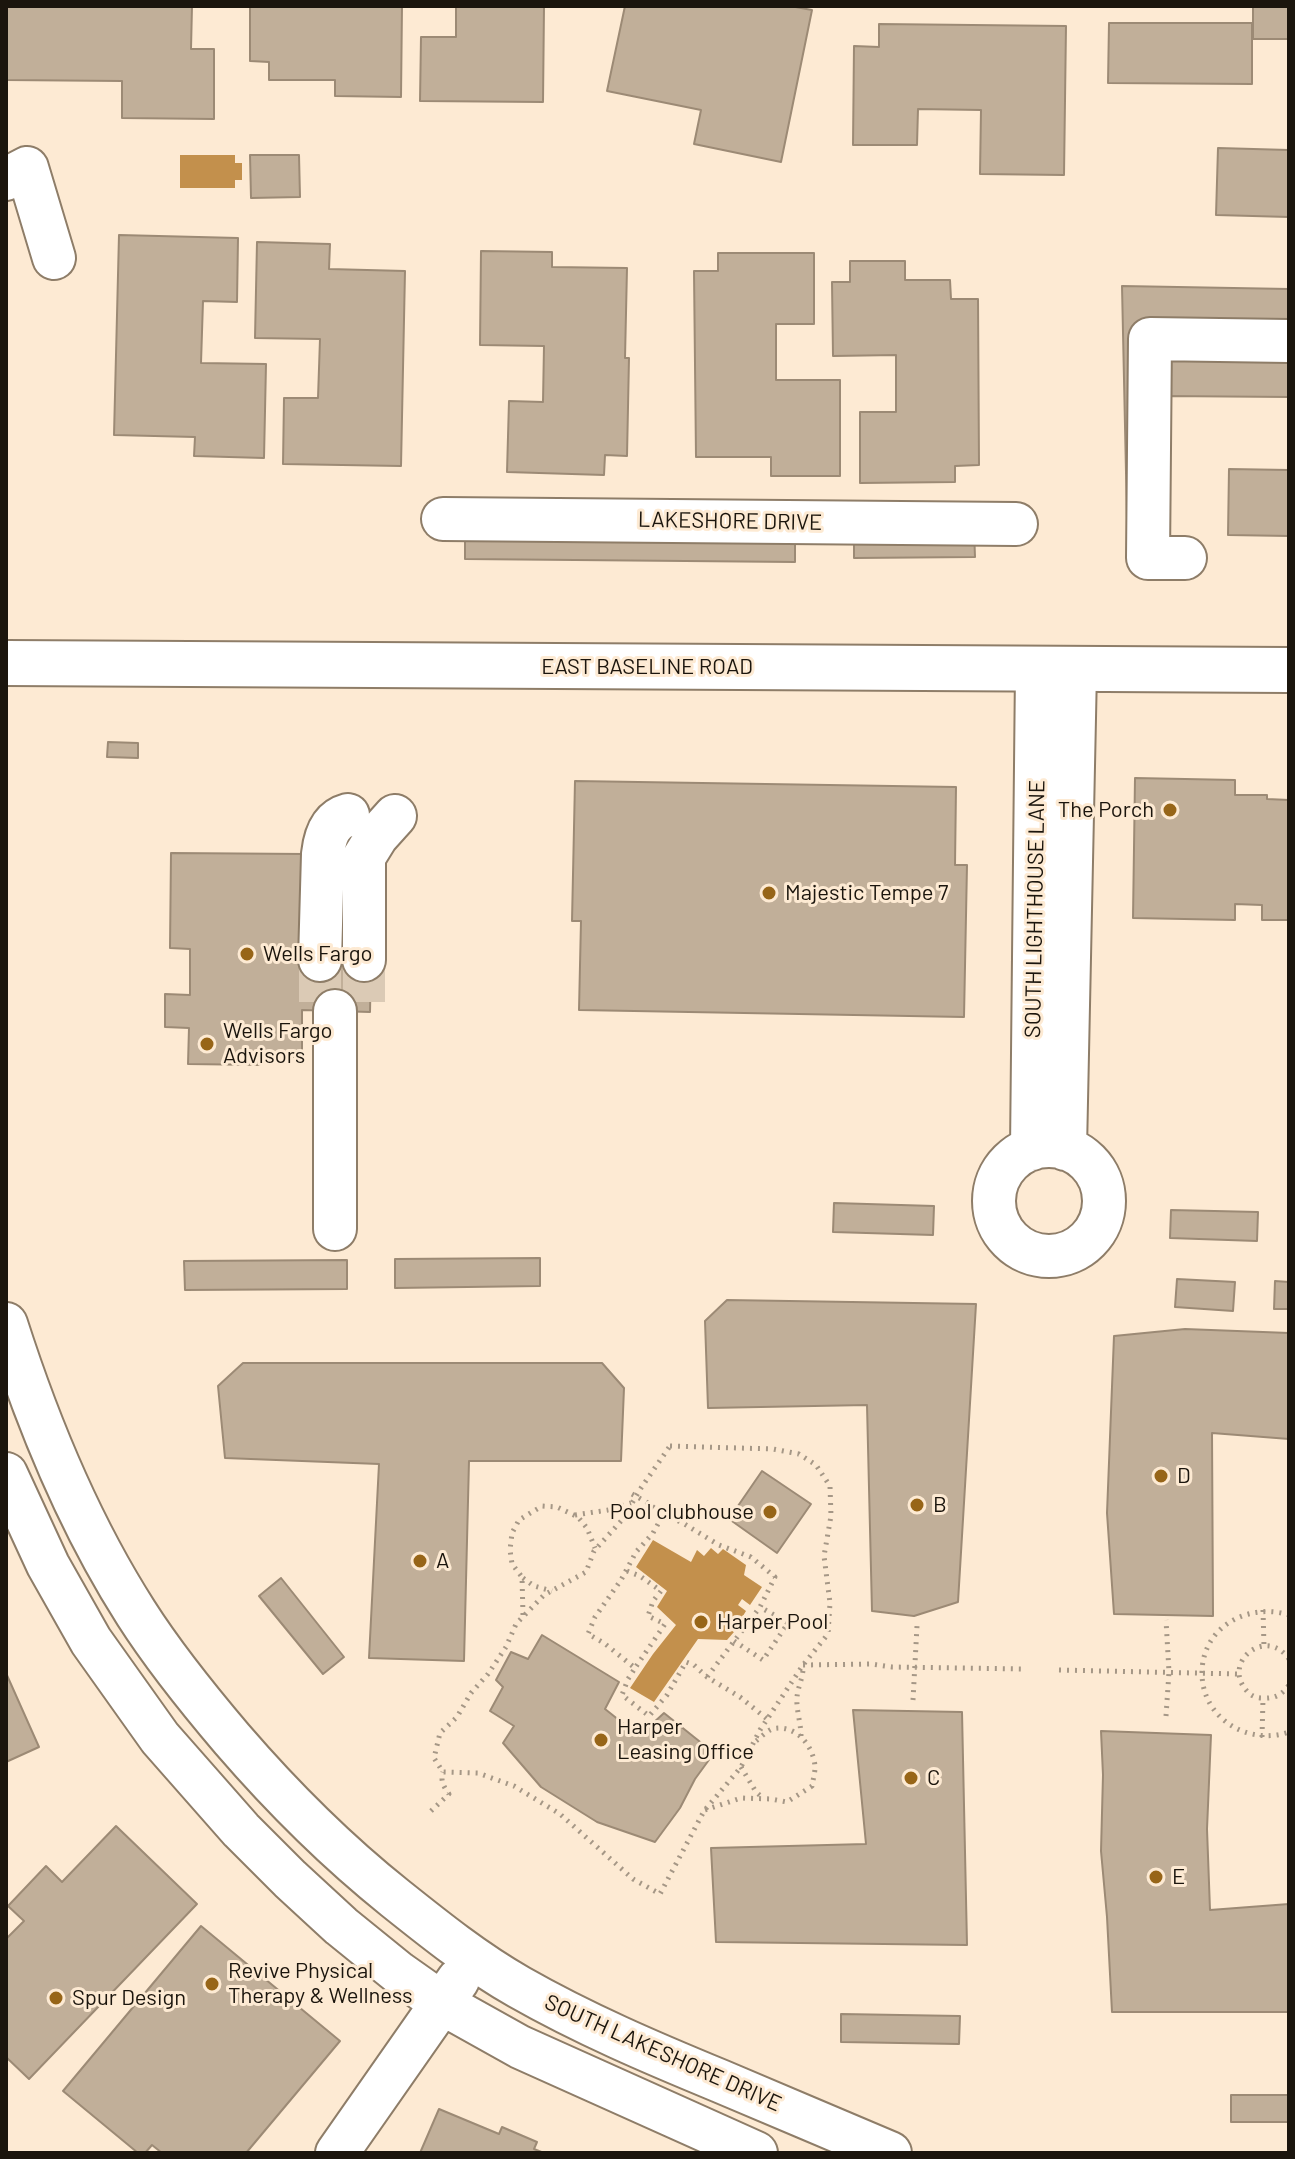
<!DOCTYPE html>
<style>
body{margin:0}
#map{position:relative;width:1295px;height:2159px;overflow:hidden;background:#fdead3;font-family:Barlow,sans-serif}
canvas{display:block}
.frame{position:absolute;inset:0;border:8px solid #1b150d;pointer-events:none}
</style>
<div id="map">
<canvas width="1295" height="2159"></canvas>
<div class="frame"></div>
</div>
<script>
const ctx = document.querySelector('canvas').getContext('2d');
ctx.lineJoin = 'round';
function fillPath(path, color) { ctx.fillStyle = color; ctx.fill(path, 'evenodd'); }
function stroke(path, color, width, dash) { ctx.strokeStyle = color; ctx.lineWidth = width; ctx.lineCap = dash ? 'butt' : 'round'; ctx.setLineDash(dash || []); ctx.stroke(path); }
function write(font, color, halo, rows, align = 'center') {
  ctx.font = font + ' Barlow,sans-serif'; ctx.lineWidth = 6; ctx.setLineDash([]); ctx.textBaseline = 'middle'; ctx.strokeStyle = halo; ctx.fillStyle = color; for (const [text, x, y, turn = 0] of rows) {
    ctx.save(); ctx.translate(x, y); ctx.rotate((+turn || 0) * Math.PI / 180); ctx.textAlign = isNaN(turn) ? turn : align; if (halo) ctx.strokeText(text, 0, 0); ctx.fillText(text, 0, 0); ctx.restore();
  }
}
fillPath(new Path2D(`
 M180,155H235V163H242V180H235V188H180Z
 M653,1540L691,1562L697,1550L704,1556L711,1548L718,1554L723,1549L746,1565L744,1575L762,1587L750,1605L742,1599L738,1605L746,1611L738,1624L730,1619L725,1626L734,1632L727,1640L698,1639L654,1702L630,1688L653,1654L676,1625L657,1607L667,1591L636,1567Z`), '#c3904c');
const building = new Path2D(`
 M6,6H192L191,49H214V119L122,118V81L6,80Z
 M250,6H402L401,97L335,96V80H269V62L250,61Z
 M456,6H544L543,102L420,101L421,37H456Z
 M625,6H790L812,10L781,162L694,144L701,110L607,91Z
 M1253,6H1289V39H1253Z
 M1109,23H1252V84L1108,83Z
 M879,24L1066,26L1064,175L980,174L981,110L918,109L917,145H853L854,46L879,47Z
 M1218,148L1289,150V217L1216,215Z
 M250,155H299L300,197L251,198Z
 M119,235L238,238L237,302L203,301L201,363L266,364L264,458L194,456L195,437L114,435Z
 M257,242L330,244L329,269L405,271L401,466L283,464L284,398H318L320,339L255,338Z
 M481,251L552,252V267L627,268L625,358H629L627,456L605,455L604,475L507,472L509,401L543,402L544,346L480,345Z
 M718,253H814V324H776V380H840V476H771V457H696L694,271H718Z
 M850,261H905V280H950L951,299H978L979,465L955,466V482L860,483V412H896V355L833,356L832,282H850Z
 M1122,286L1289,289V397L1164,396L1163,519H1127Z
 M1229,469L1289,470V536L1228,535Z
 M465,527L795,529V562L465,559Z
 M974,529L975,557L854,558V530Z
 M108,742L138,743V758L107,757Z
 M1135,778L1235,780V795H1267V799L1289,800V920H1262V905L1235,904V920L1133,918Z
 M575,781L956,787L955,865H967L964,1017L579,1010L581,921H572Z
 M171,853L305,854L303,959L371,960L370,1012L302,1010V1057H261V1065L188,1064L189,1028L165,1027V994L190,995V949L170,948Z
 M834,1203L934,1206L933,1235L833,1232Z
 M1171,1210L1258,1212L1257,1241L1170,1238Z
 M540,1258V1286L395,1288V1259Z
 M347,1260V1289L185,1290L184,1261Z
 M1177,1279L1235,1282L1233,1311L1175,1307Z
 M1275,1281L1289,1282V1309H1274Z
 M727,1300L976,1304L958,1602L914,1616L872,1611L867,1405L708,1408L705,1321Z
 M1185,1329L1289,1333V1439L1212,1433L1213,1616L1114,1614L1107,1513L1114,1336Z
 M243,1363H602L624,1388L621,1461H469L464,1661L369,1658L379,1464L225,1458L218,1386Z
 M762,1471L811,1504L777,1553L729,1519Z
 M281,1578L344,1657L323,1674L259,1596Z
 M542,1635L619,1682L605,1709L639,1736L664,1713L714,1753L695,1779L680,1808L655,1842L597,1822L541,1787L503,1743L514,1726L490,1711L503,1687L496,1680L511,1652L528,1659Z
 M6,1673L39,1747L6,1762Z
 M853,1710L962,1712L967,1945L716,1942L711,1848L866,1844Z
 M1101,1731L1211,1735L1207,1829L1210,1910L1289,1904V2012H1112L1107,1917L1101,1851L1103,1775Z
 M116,1826L197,1904L29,2079L6,2057V1939L24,1921L8,1906L46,1866L62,1882Z
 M201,1926L340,2041L246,2153H162L152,2145L145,2153H138L63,2091Z
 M841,2014L960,2016L959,2044L841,2042Z
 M1231,2095H1289V2122H1231Z
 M439,2109L499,2134L502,2127L537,2142L534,2149L544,2153H420Z`);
fillPath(building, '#c1af99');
stroke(building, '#9c8a75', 2);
stroke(new Path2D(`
 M320,960V1011
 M364,960V1012`), '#dbcab5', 42, [42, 21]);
const minor = new Path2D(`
 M6,179L27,168L54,258
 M443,519L1016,524
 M1185,558H1148L1150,339L1289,341
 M320,960L323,854C325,836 330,820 348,815
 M364,960V857L377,836L395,816
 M994 1201a55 55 0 1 1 110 0a55 55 0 1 1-110 0Z
 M1032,1149L1037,670
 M1065,1149L1075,670
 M335,1229V1011
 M6,1324C38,1424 79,1524 136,1613C164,1657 198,1699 232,1739C282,1797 335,1850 395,1898C435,1930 475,1962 519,1987C584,2024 652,2053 720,2081C777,2105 833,2129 890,2153
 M6,1474L48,1565L91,1641L160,1738L241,1830L290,1879L341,1926L399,1973L443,2004L520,2047L756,2153
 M337,2153L458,1980`);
const major = new Path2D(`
 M6,663L1289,670`);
stroke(minor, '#8e7d68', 46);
stroke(major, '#8e7d68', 48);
stroke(new Path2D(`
 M670,1446L773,1449L799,1454L816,1465L830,1486L831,1516L824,1556L830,1603L828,1634L803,1665L760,1730L741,1767L704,1811L660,1894L633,1879L560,1814L514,1786L478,1773L443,1772L434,1758L440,1733L457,1717L471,1693L488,1674L506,1647L516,1624L544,1595L586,1572L594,1551L622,1520L641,1488Z
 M632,1494L648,1503L663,1515L653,1533L636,1552L621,1580L595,1617L588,1634L604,1643L635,1668L628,1679L622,1695L649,1716L667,1695L686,1662L694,1665L707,1677L740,1697L767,1719
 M575,1515L608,1510L631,1503
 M663,1515L681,1522L719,1545L751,1557L775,1577L760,1607L707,1677
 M627,1571L640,1576L661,1591L653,1601L648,1616L665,1624L635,1668
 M523,1578L534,1586L552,1591
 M1263,1610L1264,1646
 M523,1615L522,1577L512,1564L510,1550L512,1533L519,1520L542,1506L557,1507L578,1517L587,1528L595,1548
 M1289,1615C1248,1602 1202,1627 1202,1673C1202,1719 1249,1746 1289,1732
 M734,1641L763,1660L788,1623L760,1607
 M1289,1659C1266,1626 1222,1662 1246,1690C1250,1695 1255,1698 1262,1698C1274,1699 1282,1695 1289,1685
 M1059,1670L1239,1674
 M913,1700L917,1626
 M1166,1716L1169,1672L1166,1620
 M801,1736C801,1723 796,1710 797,1697C798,1686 804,1676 803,1665L871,1664L892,1667L1026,1669
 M1262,1737L1263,1699
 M741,1767L756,1792L763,1798
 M705,1810L741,1798L771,1799L787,1802L812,1786C813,1780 815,1773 815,1767C814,1746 795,1723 772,1729C767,1731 761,1737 756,1741
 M431,1811L449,1794C444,1787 440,1781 443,1772`), '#a59786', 5, [2, 6]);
stroke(minor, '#fff', 42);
stroke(major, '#fff', 44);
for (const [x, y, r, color] of [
 [1170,810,8,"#976518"],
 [769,893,8,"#976518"],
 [247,954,8,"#976518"],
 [207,1044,8,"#976518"],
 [1161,1476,8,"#976518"],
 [917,1505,8,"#976518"],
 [770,1512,8,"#976518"],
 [420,1561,8,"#976518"],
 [701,1622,8,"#976518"],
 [601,1740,8,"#976518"],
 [911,1778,8,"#976518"],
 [1156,1877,8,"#976518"],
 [212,1984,8,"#976518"],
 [56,1998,8,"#976518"]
]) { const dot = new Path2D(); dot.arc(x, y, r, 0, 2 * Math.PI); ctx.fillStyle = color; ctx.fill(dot); stroke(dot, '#fdead3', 3); }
write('22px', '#1b150d', '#fdead3', [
 ["LAKESHORE DRIVE",730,521,1],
 ["EAST BASELINE ROAD",647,667],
 ["SOUTH LIGHTHOUSE LANE",1035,909,-89],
 ["SOUTH LAKESHORE DRIVE",663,2053,24]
]);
write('22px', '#1b150d', '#fdead3', [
 ["The Porch",1154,810,"right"],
 ["Majestic Tempe 7",785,893],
 ["Wells Fargo",263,954],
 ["Wells Fargo",223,1031],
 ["Advisors",223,1056],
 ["D",1177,1476],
 ["B",933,1505],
 ["Pool clubhouse",754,1512,"right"],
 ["A",436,1561],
 ["Harper Pool",717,1622],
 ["Harper",617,1727],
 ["Leasing Office",617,1752],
 ["C",927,1778],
 ["E",1172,1877],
 ["Revive Physical",228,1971],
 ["Therapy & Wellness",228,1996],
 ["Spur Design",72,1998]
], 'left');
</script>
